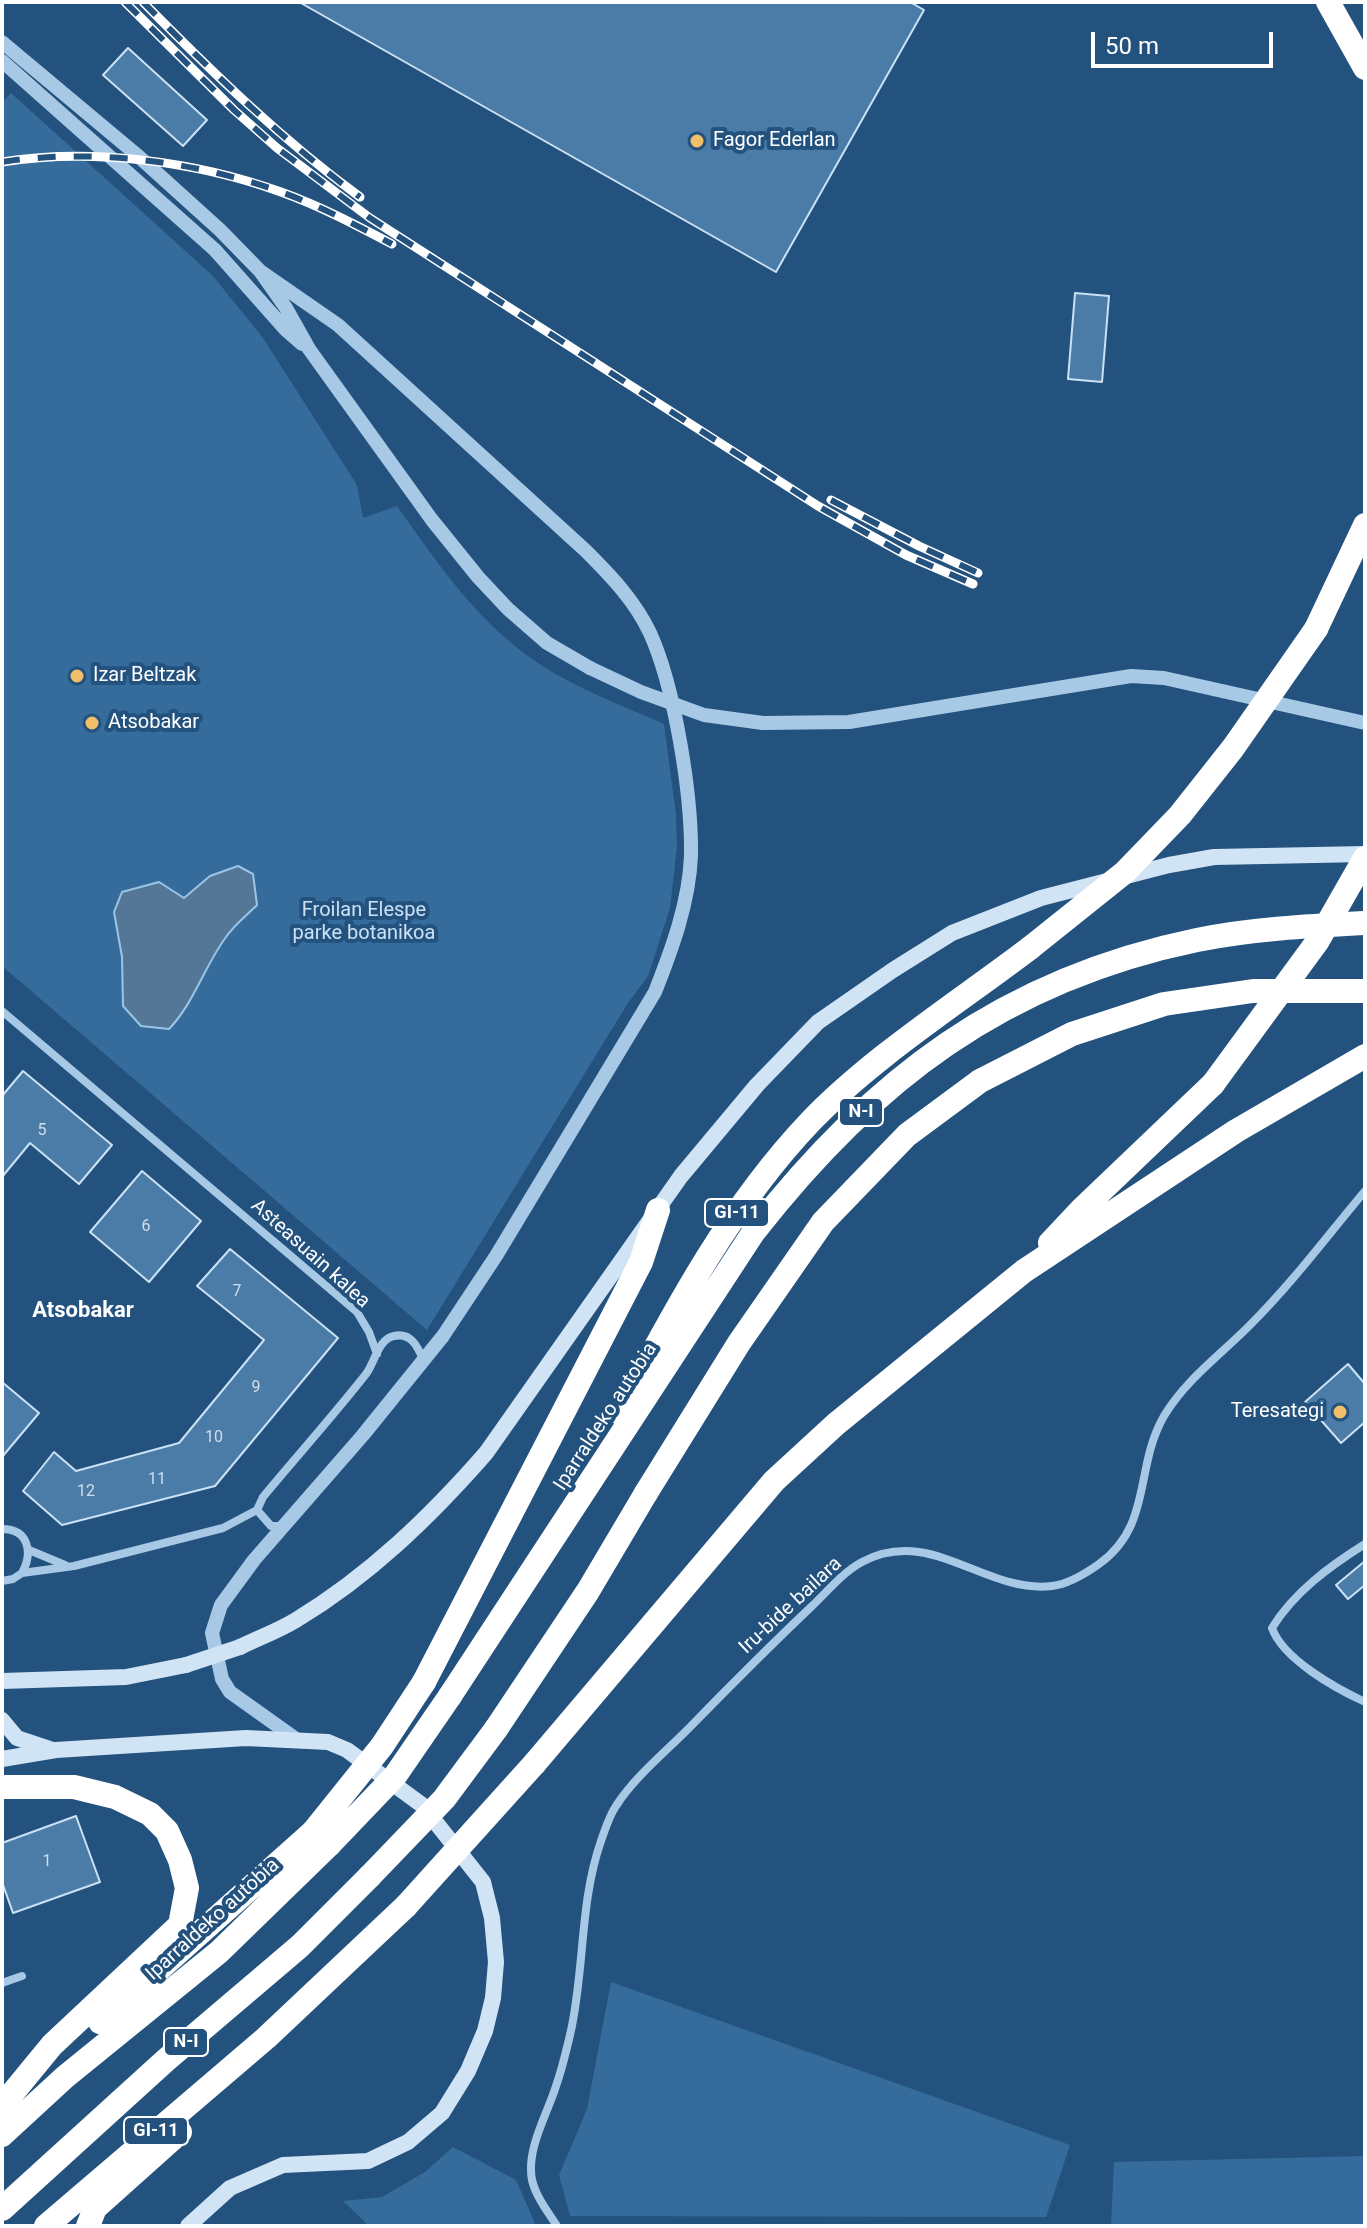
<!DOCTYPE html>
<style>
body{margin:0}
#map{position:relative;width:1367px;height:2228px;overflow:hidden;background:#23527e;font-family:Roboto,sans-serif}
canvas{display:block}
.frame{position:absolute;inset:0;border:4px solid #fff;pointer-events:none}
.scale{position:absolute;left:1091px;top:32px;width:182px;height:36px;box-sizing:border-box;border:4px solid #fff;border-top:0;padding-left:10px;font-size:24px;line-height:28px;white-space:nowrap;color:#fff;-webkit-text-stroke:6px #23527e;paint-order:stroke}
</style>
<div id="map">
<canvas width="1367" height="2228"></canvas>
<div class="frame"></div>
<div class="scale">50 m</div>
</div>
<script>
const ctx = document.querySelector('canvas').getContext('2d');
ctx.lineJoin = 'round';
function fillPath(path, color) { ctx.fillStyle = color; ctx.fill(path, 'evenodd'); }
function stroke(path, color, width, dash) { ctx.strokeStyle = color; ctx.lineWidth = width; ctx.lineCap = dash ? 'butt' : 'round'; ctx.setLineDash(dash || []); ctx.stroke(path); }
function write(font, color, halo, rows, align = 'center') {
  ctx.font = font + ' Roboto,sans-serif'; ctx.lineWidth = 8; ctx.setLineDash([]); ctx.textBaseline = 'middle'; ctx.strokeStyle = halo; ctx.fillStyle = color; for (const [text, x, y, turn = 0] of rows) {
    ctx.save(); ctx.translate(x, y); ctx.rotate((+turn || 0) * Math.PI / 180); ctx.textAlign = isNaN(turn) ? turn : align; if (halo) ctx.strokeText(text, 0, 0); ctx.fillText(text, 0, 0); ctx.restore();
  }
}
fillPath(new Path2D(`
 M11,93L213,276L263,338L357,485L363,518L397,506C439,565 479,625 541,665C578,689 623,706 664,724L676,815L677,847L670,908L648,976L628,1003L427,1330L2,966V103Z
 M611,1982L1070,2145L1046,2217L570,2216L559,2175L587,2109Z
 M453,2147L516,2180L536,2226H369L343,2201L382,2197L425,2172Z
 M1365,2156V2226H1111L1114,2162Z`), '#366c9c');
const water = new Path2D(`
 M238,866L253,874L257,905C247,915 234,925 226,937C204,967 194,1003 169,1029L141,1026L123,1006L122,957L114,912L122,892L159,882L184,898L210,876Z`);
fillPath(water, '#557797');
stroke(water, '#9bc5e7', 2);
const building = new Path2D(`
 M299,2H910L924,10L776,272Z
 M128,48L207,120L183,146L103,75Z
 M1075,293L1109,296L1102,382L1068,379Z
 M23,1071L112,1145L79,1184L30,1143L2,1177V1096Z
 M142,1171L201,1221L149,1282L90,1232Z
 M230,1249L338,1338L215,1486L62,1525L23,1491L54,1452L76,1471L179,1443L264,1340L197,1286Z
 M1348,1364L1365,1384V1422L1341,1443L1305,1402Z
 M2,1382L39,1413L2,1457Z
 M1365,1561V1585L1348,1599L1336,1585Z
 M76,1816L100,1882L13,1913L2,1882V1843Z`);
fillPath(building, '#4b7ca7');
stroke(building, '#cbe2f5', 2);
stroke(new Path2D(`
 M2,1011L357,1312L369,1332L377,1354
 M257,1510L271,1526H284
 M2,1529C29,1529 33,1553 22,1573
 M1365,1544C1330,1566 1294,1592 1272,1628C1283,1659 1335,1688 1365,1702
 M29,1550L65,1565
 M2,1581L13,1579L22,1573L74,1566L223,1528L257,1510L263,1497C297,1456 333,1416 366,1374C375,1362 378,1339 394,1336C412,1332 418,1348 424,1361
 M2,1983L22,1976
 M557,2226C548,2212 536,2197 532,2180C526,2149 547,2115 556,2086C562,2069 566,2052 570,2035C585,1971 579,1904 601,1841C605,1830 609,1816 616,1806C635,1776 668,1750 693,1724C732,1684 771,1645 811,1607C827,1592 843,1572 862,1562C931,1525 985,1594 1052,1586C1069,1584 1085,1574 1099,1564C1153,1525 1134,1468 1164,1416C1186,1379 1223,1353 1252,1323C1293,1282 1328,1235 1365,1191`), '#a7c9e6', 8);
stroke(new Path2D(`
 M2,42L137,155L220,230L260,271L286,308L309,349L432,520L478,577L508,609L547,643L590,668
 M2,61L215,250L286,330L302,344
 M260,271L338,325L586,551C611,576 635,601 650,633C675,688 692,796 691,856C689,903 672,949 655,992L496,1256L443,1336L363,1435L254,1560L221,1605L212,1633L222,1679L230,1692L296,1739
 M763,723L849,722L1131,676L1164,678L1365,723`), '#a7c9e6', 14);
stroke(new Path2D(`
 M240,1647C258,1638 278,1631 296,1620C369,1576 430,1517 486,1453L681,1176L757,1085L818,1022L893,970L952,933L1041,898L1169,865L1214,857L1365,854
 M2,1681L126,1677L186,1665
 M2,1720L17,1738L50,1749
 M2,1759L56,1750L246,1738L328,1742L347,1750L422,1805L483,1882L492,1918L496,1962L493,1998L485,2031L468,2071L442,2113L408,2142L368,2161L283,2165L230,2188L188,2226`), '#d1e4f5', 16);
stroke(new Path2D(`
 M1328,2L1365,68
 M1316,629L1365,525
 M1050,1243L1081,1210L1213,1084
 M620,1413C674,1312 730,1206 810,1122C871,1058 959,1002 1030,948
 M424,1682L641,1262L658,1210
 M450,1696L753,1233C872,1080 1003,980 1197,940C1252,929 1309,926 1365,923
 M496,1729L588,1591L646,1493
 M535,1763L774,1481L836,1424L1024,1271L1236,1131L1365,1056
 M2,1787H74L115,1797L150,1814L167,1831L180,1860L187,1888L180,1925L52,2045L2,2106
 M100,2022L313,1832
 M2,2135L65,2077L219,1952L329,1845
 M2,2209L166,2060L300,1946L370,1876
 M46,2226L266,2038L406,1906
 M88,2226L95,2208L180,2132`), '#fff', 24);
const rail = new Path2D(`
 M125,2L234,110L277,148L370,218L818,506L906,555L973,584
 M143,2C212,72 281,139 360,197
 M2,162C92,148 195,161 281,192C320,206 356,225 392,244
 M831,500L919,546L978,573`);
stroke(rail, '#fff', 9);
stroke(rail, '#23527e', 6, [18]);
stroke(new Path2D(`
 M590,668L641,692L704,715L763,723`), '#a7c9e6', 14);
stroke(new Path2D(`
 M186,1665L240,1647`), '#d1e4f5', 16);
stroke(new Path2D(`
 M1030,948L1125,872L1180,815L1233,748L1316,629
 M1213,1084L1317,942L1365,858
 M646,1493L739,1343L823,1222L907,1135L980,1081L1072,1034L1164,1004L1253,991H1365
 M313,1832L382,1746L424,1682
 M329,1845L395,1776L450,1696
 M370,1876L444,1799L496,1729
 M406,1906L535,1763`), '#fff', 24);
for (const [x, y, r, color] of [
 [697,141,8,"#f1bf6a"],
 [77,676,8,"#f1bf6a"],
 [92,723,8,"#f1bf6a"],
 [1340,1412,8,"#f1bf6a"]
]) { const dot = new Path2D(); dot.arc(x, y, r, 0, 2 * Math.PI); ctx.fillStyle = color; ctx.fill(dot); stroke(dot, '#23527e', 3); }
write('16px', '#d2dee9', null, [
 ["5",42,1131],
 ["6",146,1227],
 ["7",237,1292],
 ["9",256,1388],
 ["10",214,1438],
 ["11",157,1480],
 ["12",86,1492],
 ["1",47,1862]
]);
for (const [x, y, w] of [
 [861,1112,44],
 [737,1213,64],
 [186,2042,44],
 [156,2131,64]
]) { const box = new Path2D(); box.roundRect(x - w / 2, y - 14, w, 28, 6); ctx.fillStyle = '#23527e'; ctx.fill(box); stroke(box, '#fff', 2); }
write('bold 18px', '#fff', null, [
 ["N-I",861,1112],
 ["GI-11",737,1213],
 ["N-I",186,2042],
 ["GI-11",156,2131]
]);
write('20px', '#fff', '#23527e', [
 ["Fagor Ederlan",713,141],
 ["Izar Beltzak",93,676],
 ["Atsobakar",108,723],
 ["Teresategi",1324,1412,"right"]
], 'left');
write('20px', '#cbe2f5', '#23527e', [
 ["Froilan Elespe",364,911],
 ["parke botanikoa",364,934]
]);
write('20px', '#fff', '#23527e', [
 ["Asteasuain kalea",310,1254,42],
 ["Iparraldeko autobia",606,1417,-57],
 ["Iru-bide bailara",791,1606,-43],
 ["Iparraldeko autobia",213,1920,-42]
]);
write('bold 22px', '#fff', '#23527e', [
 ["Atsobakar",83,1311]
]);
</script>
